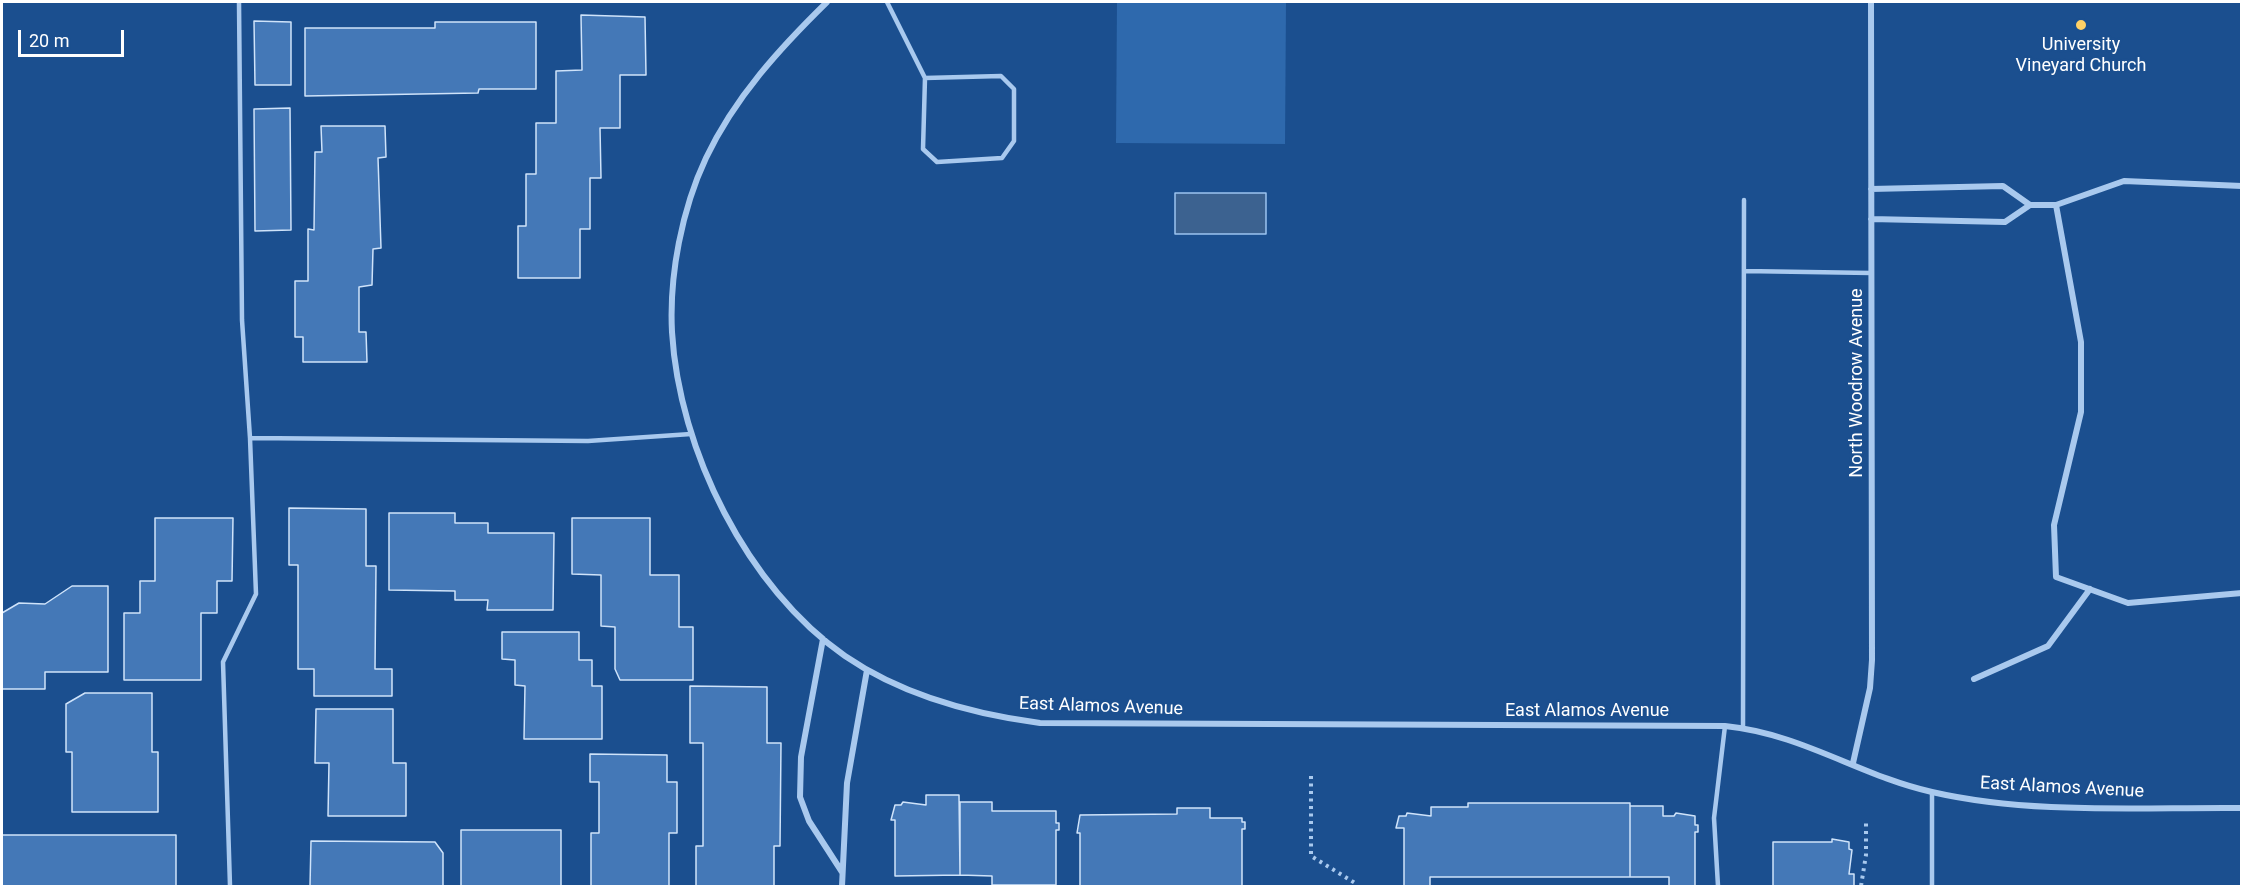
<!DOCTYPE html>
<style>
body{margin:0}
#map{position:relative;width:2243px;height:888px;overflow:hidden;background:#1b4f8f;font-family:Roboto,sans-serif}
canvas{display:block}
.frame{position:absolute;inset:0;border:3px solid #fff;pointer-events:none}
.scale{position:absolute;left:18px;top:30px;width:106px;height:27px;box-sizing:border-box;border:3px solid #fff;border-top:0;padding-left:8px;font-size:18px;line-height:21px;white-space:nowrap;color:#fff;-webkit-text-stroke:4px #1b4f8f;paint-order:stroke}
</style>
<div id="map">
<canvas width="2243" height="888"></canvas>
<div class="frame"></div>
<div class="scale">20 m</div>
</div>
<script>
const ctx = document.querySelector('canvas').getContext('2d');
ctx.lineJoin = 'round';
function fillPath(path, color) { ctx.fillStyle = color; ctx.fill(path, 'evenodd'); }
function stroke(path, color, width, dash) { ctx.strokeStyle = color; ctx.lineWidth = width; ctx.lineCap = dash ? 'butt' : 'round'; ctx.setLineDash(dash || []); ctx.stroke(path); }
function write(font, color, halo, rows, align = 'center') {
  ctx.font = font + ' Roboto,sans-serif'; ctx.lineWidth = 4.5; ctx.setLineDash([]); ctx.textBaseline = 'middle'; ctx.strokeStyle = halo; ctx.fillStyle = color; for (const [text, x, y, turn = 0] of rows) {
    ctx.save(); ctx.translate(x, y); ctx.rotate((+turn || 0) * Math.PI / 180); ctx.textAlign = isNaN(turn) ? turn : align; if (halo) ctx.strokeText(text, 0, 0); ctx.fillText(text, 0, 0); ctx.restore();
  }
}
fillPath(new Path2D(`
 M1117,2H1286L1285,144L1116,143Z`), '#2e69ad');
const water = new Path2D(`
 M1175,193H1266V234H1175Z`);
fillPath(water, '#3c6290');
stroke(water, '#9cc4f0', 1.5);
const building = new Path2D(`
 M581,15L645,17L646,75H620V128H600L601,178H590V229H580V278H518V226H526V174H536V123H556V71L582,70Z
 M254,21L291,22V85H255Z
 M435,22H536V89H479L478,93L305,96V28H435Z
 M290,108L291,230L255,231L254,109Z
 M321,126H385L386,157L378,158L381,248L373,249L372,285L359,287V332H366L367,362H303V337H295V281H308V229L314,230L315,152H322Z
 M289,508L366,509V566H376L375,669H392V696H314V669H298V565H289Z
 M389,513H455V523H488V533H554L553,610H487L488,600H455V591L389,590Z
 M155,518H233L232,581H217V613H201V680H124V613H140V581H155Z
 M572,518H650V575H679V627H693V680H620L615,669V627L601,626V575L572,574Z
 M72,586H108V672H45V689H2V613L19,603L45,604Z
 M502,632H579V660H592V686H602V739H524L525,686L515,685V660L502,659Z
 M690,686L767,687V743H781L780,846H774V886H696V846H703V743H690Z
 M85,693H152V752H158V812H72V752H66V704Z
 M316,709H393V763H406V816H328L329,763H315Z
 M590,754L667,755V782H677V833H669V886H591V833H599V782H590Z
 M926,795H959L960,875L895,876V820H891L895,805H901L903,802L926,805Z
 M960,802H992V811H1056V823H1059V830H1056V885H992V876L960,875Z
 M1468,803H1630V877H1430V886H1404V828H1396L1399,816H1406L1407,813L1431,816V807H1468Z
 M1630,806H1663V816H1674L1676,813L1695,816V825H1698V832H1695V886H1669V877H1630Z
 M1177,808H1210V818H1242V822H1245V829H1242V886H1080V833H1077L1080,815L1177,814Z
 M461,830H561V886H461Z
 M2,835H176V886H2Z
 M1832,839L1849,842V849L1852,850L1849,874H1854V886H1773V842H1832Z
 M311,841L435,842L443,853V886H310Z`);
fillPath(building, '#4478b7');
stroke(building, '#cfe3fa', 1.5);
stroke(new Path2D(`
 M1311,776V856L1355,883V886
 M1861,886L1866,855V820`), '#a9c9ee', 4, [3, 4.5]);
stroke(new Path2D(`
 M239,2L242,320L250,438
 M887,2L925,78L923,149L937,162L1002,158L1014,141V89L1001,76L925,78
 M1744,271L1871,273
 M1743,728L1744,200
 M1932,792V886
 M230,886L223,662L256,594L250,438L588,441L691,434
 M1718,886L1714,818L1725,726`), '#a9c9ee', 4.5);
stroke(new Path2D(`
 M827,2C780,48 735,97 706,158C682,209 669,275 672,332C679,450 747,588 845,656C902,695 972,714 1040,723L1725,726C1803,734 1860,776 1932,792C2032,815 2140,807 2242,808
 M1871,189L2003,186L2030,205L2005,222L1871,219
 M2030,205H2056L2124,181L2242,186
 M2056,205L2081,342V412L2054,525L2056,577L2128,603L2242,593
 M823,639L801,757L800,797L809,821L842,872
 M1974,679L2048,646L2090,589
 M1853,763L1870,688L1872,660L1871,2
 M842,886L847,783L867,670`), '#a9c9ee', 6);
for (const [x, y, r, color] of [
 [2081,25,6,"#ffd166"]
]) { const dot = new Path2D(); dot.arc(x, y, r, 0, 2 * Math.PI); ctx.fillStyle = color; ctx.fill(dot); stroke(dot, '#1b4f8f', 2); }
write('18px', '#fff', '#1b4f8f', [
 ["University",2081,45],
 ["Vineyard Church",2081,66]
]);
write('18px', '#fff', '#1b4f8f', [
 ["North Woodrow Avenue",1857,383,-90],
 ["East Alamos Avenue",1101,707,2],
 ["East Alamos Avenue",1587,711],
 ["East Alamos Avenue",2062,788,3]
]);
</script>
